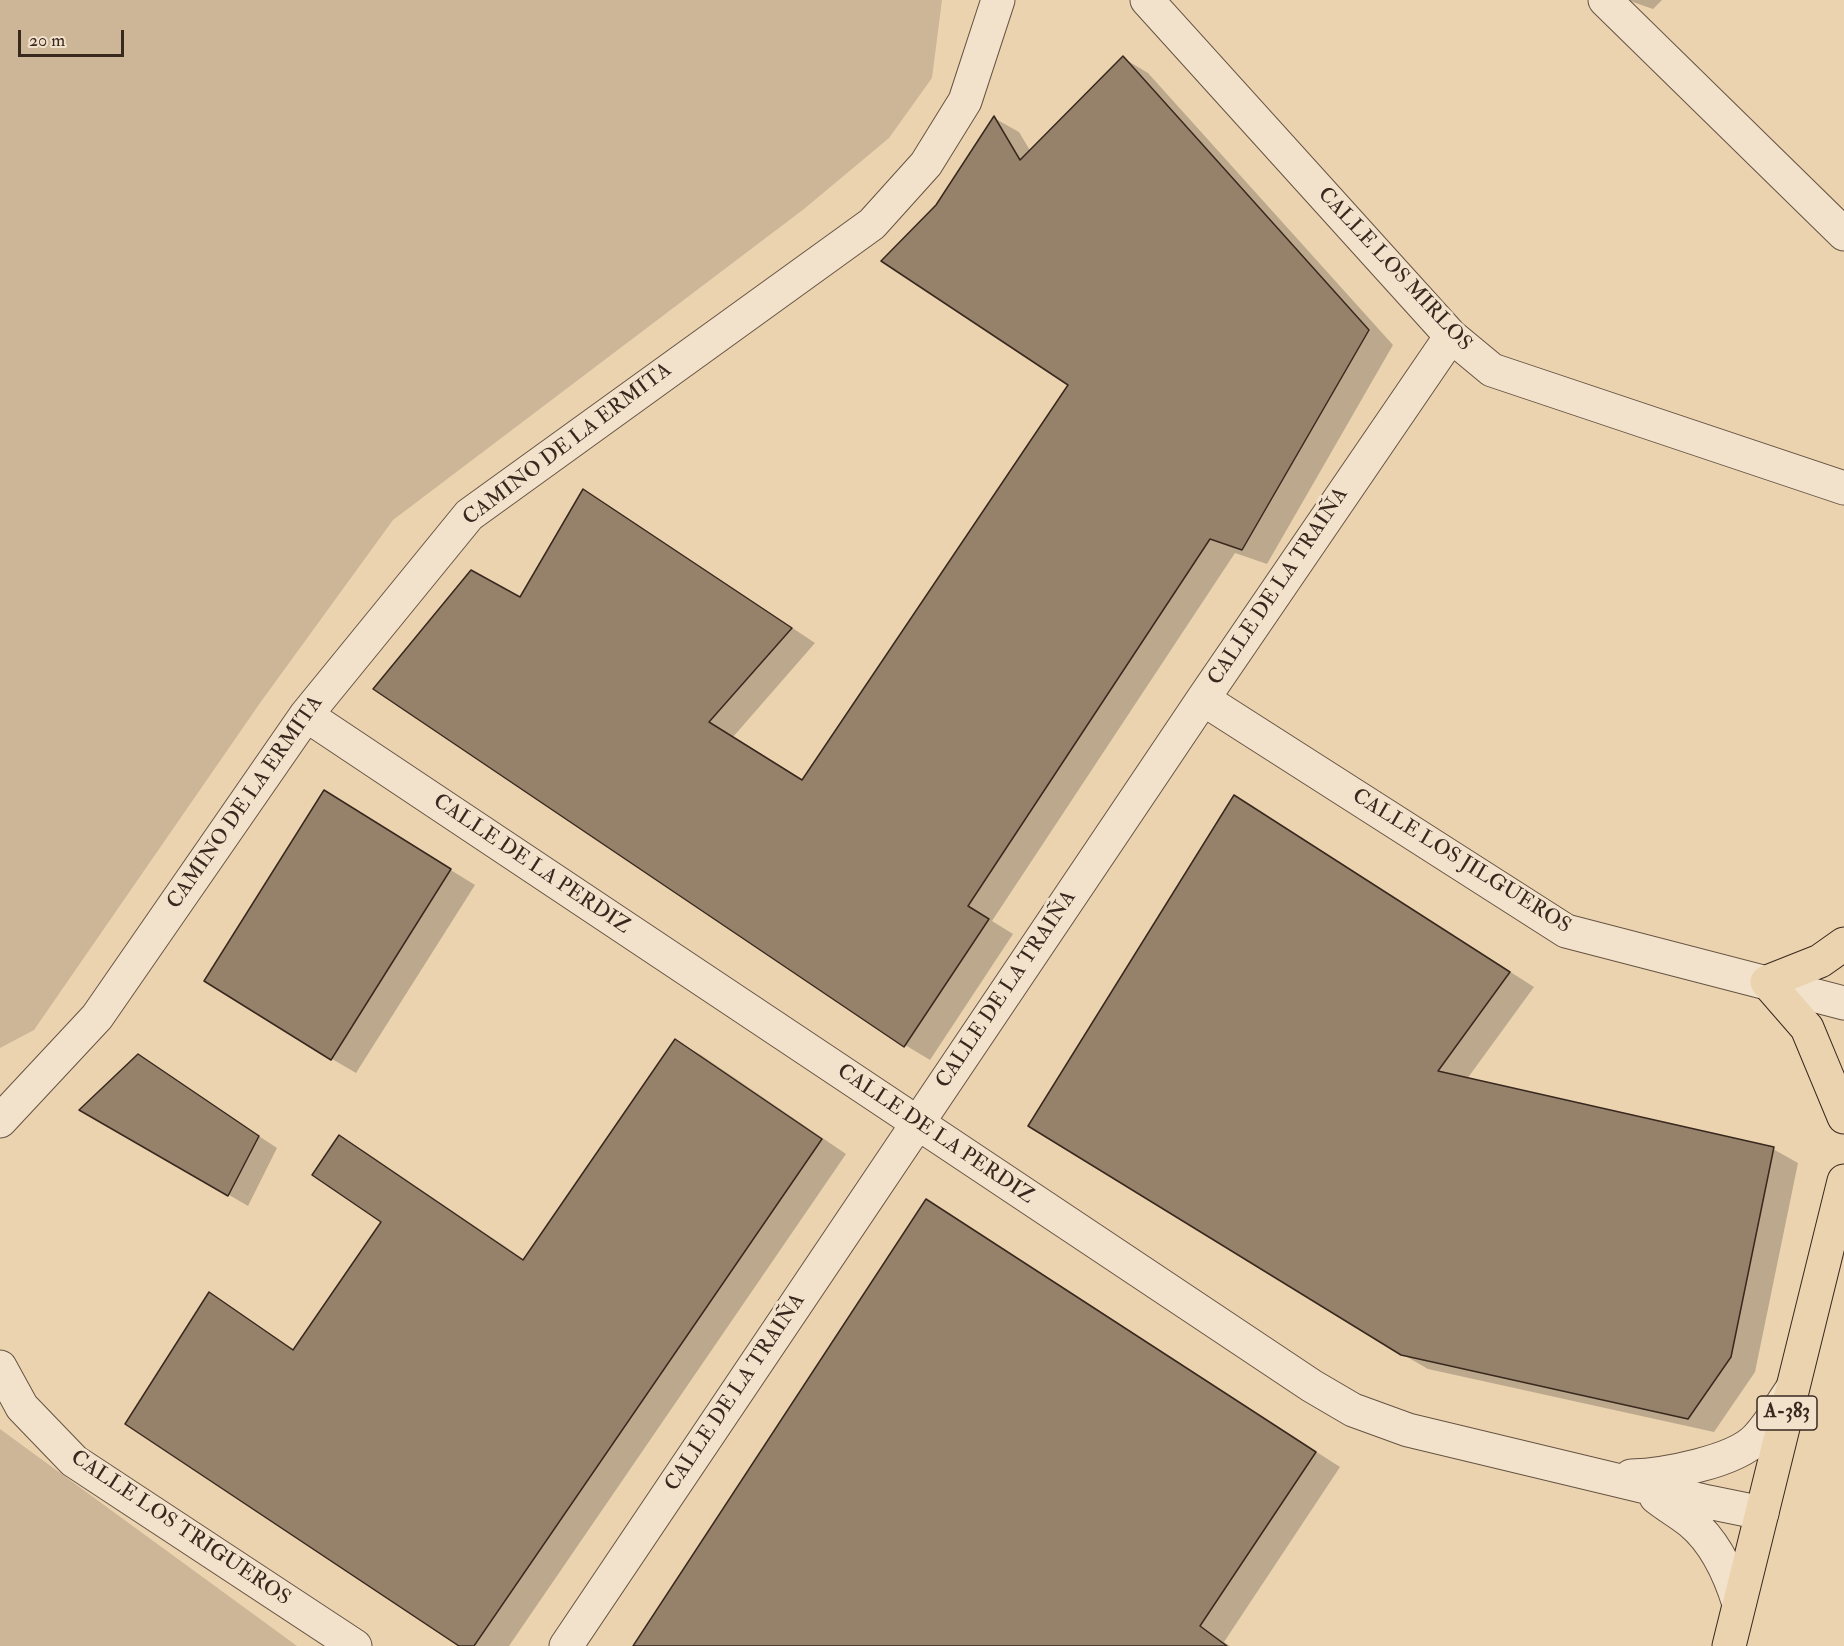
<!DOCTYPE html>
<meta charset="utf-8">
<style>
body{margin:0}
#map{position:relative;width:1844px;height:1646px;overflow:hidden;background:#ebd3b0;font-family:"IM FELL Double Pica",serif}
canvas{display:block}
.scale{position:absolute;left:18px;top:30px;width:106px;height:27px;box-sizing:border-box;border:3px solid #39281e;border-top:0;padding-left:8px;font-size:18px;line-height:21px;white-space:nowrap;color:#39281e;-webkit-text-stroke:4px #f2e2cc;paint-order:stroke}
</style>
<div id="map">
<canvas width="1844" height="1646"></canvas>
<div class="scale">20 m</div>
</div>
<script>
const ctx = document.querySelector('canvas').getContext('2d');
ctx.lineJoin = 'round';
function fillPath(path, color) { ctx.fillStyle = color; ctx.fill(path, 'evenodd'); }
function stroke(path, color, width, dash) { ctx.strokeStyle = color; ctx.lineWidth = width; ctx.lineCap = dash ? 'butt' : 'round'; ctx.setLineDash(dash || []); ctx.stroke(path); }
function write(font, color, halo, rows, align = 'center') {
  ctx.font = font + ' "IM FELL Double Pica",serif'; ctx.lineWidth = 6; ctx.setLineDash([]); ctx.textBaseline = 'middle'; ctx.strokeStyle = halo; ctx.fillStyle = color; for (const [text, x, y, turn = 0] of rows) {
    ctx.save(); ctx.translate(x, y); ctx.rotate((+turn || 0) * Math.PI / 180); ctx.textAlign = isNaN(turn) ? turn : align; if (halo) ctx.strokeText(text, 0, 0); ctx.fillText(text, 0, 0); ctx.restore();
  }
}
fillPath(new Path2D(`
 M0,0H942L932,78L889,138L804,209L393,520L260,703L34,1030L0,1048Z
 M0,1429L297,1646H0Z`), '#cdb697');
fillPath(new Path2D(`
 M1627,0H1662L1653,9Z
 M1123,58L1148,73L1393,345L1267,564L1235,553L992,921L1013,934L930,1060L905,1045L521,599L583,491L608,505L815,643L733,737L803,781L1070,384L938,206L994,118L1019,132L1031,152Z
 M349,807L475,885L356,1073L332,1059Z
 M1259,811L1534,987L1467,1079L1773,1149L1798,1163L1755,1372L1714,1432L1428,1369L1402,1354Z
 M676,1041L701,1055L846,1154L509,1646H462L209,1294L295,1350L383,1221L340,1137L364,1151L525,1260Z
 M138,1056L277,1148L248,1206L82,1109Z
 M927,1201L1340,1467L1224,1642L1230,1646H634Z`), '#0003');
const building = new Path2D(`
 M1123,56L1369,330L1242,550L1210,539L968,906L989,919L904,1047L373,689L471,570L520,597L583,489L792,628L709,722L802,780L1068,385L881,261L936,205L994,116L1020,160Z
 M324,790L451,869L331,1060L204,981Z
 M1234,795L1510,972L1438,1071L1774,1147L1731,1357L1688,1419L1401,1355L1028,1126Z
 M675,1039L822,1139L474,1646H459L125,1424L209,1292L293,1350L381,1222L312,1175L339,1135L523,1260Z
 M138,1054L259,1136L228,1196L79,1110Z
 M926,1199L1316,1452L1200,1626L1227,1646H633Z`);
fillPath(building, '#96816a');
stroke(building, '#39281e', 1.5);
const minor = new Path2D(`
 M1147,0L1451,336L1492,370L1844,488
 M1605,0L1844,234
 M1203,699L1566,931L1844,1003
 M306,715L1312,1386L1353,1410L1408,1430L1708,1502L1762,1513
 M0,1121L97,1017L306,715L469,515L872,224L926,164L965,101L998,0
 M0,1367L22,1407L74,1461L355,1646
 M1631,1476C1663,1475 1735,1462 1757,1438C1771,1423 1781,1405 1792,1389
 M1656,1497C1667,1506 1680,1513 1691,1522C1715,1542 1730,1575 1739,1604
 M566,1646L1203,699L1451,336`);
const primary = new Path2D(`
 M1844,944L1820,961L1767,982L1807,1028L1844,1117
 M1729,1646L1844,1181`);
stroke(minor, '#665342', 35);
stroke(primary, '#39281e', 35);
stroke(minor, '#f2e2cc', 33);
stroke(primary, '#ebd3b0', 33);
for (const [x, y, w] of [
 [1787,1413,60]
]) { const box = new Path2D(); box.roundRect(x - w / 2, y - 17, w, 34, 4.5); ctx.fillStyle = '#f2e2cc'; ctx.fill(box); stroke(box, '#39281e', 1.5); }
write('bold 20px', '#39281e', null, [
 ["A-383",1787,1413]
]);
write('21px', '#39281e', '#f2e2cc', [
 ["CALLE LOS MIRLOS",1394,270,47],
 ["CAMINO DE LA ERMITA",568,445,-37],
 ["CALLE DE LA TRAIÑA",1279,587,-56],
 ["CAMINO DE LA ERMITA",246,803,-55],
 ["CALLE LOS JILGUEROS",1461,862,32],
 ["CALLE DE LA PERDIZ",531,865,34],
 ["CALLE DE LA TRAIÑA",1007,990,-56],
 ["CALLE DE LA PERDIZ",935,1135,34],
 ["CALLE DE LA TRAIÑA",736,1393,-56],
 ["CALLE LOS TRIGUEROS",180,1529,34]
]);
</script>
